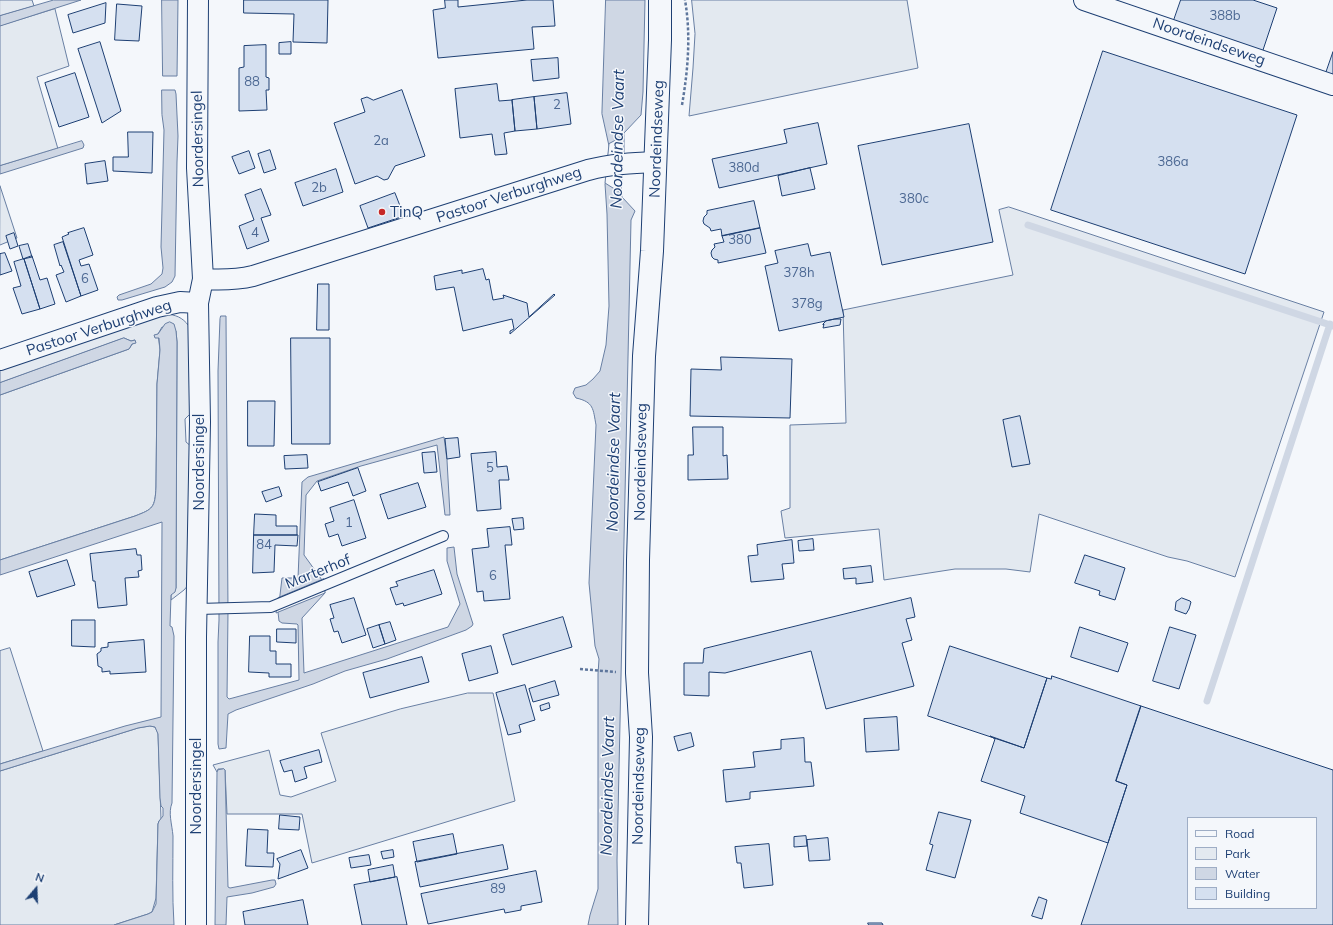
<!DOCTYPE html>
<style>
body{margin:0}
#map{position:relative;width:1333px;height:925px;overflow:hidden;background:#f4f7fb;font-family:Mulish,sans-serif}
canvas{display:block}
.legend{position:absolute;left:1187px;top:817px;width:130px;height:92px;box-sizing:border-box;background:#f4f7fb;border:1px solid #9eadc5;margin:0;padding:5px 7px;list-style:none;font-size:12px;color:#1d3f73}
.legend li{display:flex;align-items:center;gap:8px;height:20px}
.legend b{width:20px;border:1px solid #9eadc5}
.north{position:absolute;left:16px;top:869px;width:40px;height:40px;-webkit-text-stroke:3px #f4f7fb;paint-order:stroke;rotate:19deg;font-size:11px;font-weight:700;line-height:16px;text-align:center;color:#1d3f73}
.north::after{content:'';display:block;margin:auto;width:14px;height:18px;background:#1d3f73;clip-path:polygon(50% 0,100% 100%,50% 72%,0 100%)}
</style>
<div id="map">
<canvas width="1333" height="925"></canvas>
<ul class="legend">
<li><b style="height:5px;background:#f4f7fb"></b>Road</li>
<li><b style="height:11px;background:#e3e9f0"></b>Park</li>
<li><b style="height:11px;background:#cfd7e4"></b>Water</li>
<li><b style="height:11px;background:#d5e0f0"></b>Building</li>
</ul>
<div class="north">N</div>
</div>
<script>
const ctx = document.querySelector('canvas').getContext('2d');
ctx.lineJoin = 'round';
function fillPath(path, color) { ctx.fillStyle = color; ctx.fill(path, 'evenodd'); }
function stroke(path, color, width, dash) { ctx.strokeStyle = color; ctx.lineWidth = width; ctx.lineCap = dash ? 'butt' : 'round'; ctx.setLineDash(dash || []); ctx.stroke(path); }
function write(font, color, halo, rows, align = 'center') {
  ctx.font = font + ' Mulish,sans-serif'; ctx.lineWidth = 3; ctx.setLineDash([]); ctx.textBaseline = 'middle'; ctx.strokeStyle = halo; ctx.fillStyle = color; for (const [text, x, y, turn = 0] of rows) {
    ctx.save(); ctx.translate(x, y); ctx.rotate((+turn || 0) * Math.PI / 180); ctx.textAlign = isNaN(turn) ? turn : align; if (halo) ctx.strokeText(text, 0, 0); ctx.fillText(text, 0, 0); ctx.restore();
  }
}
const green = new Path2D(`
 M0,0H32L34,6L0,16Z
 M692,0H907L918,68L689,116L693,68L695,34Z
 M55,9L69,66L37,77L58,149L0,166V26Z
 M0,186L17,238L0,245Z
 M1009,207L1324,312L1235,577L1187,561L1168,557L1039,514L1030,572L1006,569H955L884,580L879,529L785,538L781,511L790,508V425L846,423L843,310L1013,275L999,210Z
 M166,314C176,315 182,317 189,326L192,412L185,419L186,442L192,447L190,583L184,590L171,600V595L176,588L177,342L176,331L162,327L158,334L160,350L157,384L156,487C155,508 153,509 135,516L0,560V395L129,349L135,340L131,341L124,338L0,383V370Z
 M10,648L43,751L0,764V651Z
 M468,693H493L515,801L312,863L302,814H227L225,770L224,769H218L217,772L213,765L269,750L280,795L291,797L336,781L321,733L400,709Z
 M150,726L155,727L158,733L161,819L159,821L158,824L156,898L152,912L148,914L114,925H0V771L138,728Z`);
fillPath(green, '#e3e9f0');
stroke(green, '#687fa3', 1);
const water = new Path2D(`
 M54,0H81L0,26V16Z
 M162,0H178L177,76H163Z
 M606,0H645L643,92L641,115L624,133L621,191L622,197L635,211L631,220L617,860L618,925H588L590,915L598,889V674L599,659L595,646L589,583L596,425C593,409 594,402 576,398L573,393L575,388L586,385L593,379L600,371L606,345L609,306L607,214L605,184L606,181L609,146L602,114Z
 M162,90H175L176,94L178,136L177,162L175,276L172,282L165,287L122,300H118L117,297L119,295L151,284L162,274L163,268L161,247L164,130L162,115Z
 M82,141L84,145L83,148L0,174V166Z
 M221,316H226L228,612L227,697L229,699L299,680L298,625L297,624L282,623L279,621L278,612L282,578H298L302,482L308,477L444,437L447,460L450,515H445L437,445L361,466L317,481L306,495L304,555L322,580L325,593L302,618L304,673L448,627L460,604L447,561V548L454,547L457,574L473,624L472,626L466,630L387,659L345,671L313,684L236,710L228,714L226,748L219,749L218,744V642L219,620L218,371L220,319Z
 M170,322L174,324L176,331L177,342L176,588L175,592L171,595L170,626L172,627L174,636L172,803C168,813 172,824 173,836C173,866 172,895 174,925H114L148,914L152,912L156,904L158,824L159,821L163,816V808L161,806L160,798L158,734L155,727L150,726L138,728L0,771V764L125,726L161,717L162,522L0,575V560L135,516C153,509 155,508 156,487L157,384L160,350L159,338H155L154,335L158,334L165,324Z
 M124,338L131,341L135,340L136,343L132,344L129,349L0,395V383Z
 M224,769L225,770L228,887L230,888L272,880H275L276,884L274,887L252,893L227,897L226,925H215L217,772L218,770Z`);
fillPath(water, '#cfd7e4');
stroke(water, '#687fa3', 1);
const pier = new Path2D(`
 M624,136V151L621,193L605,183L609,144Z
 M324,579L325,593L276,613L278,598Z`);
fillPath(pier, '#f4f7fb');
stroke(pier, '#687fa3', 1);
stroke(new Path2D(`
 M1028,225L1333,326
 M1207,701L1330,324`), '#cfd7e4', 7);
const building = new Path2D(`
 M244,0H328L327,43L293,42L294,14L244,13Z
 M445,0H458V7L527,0H553L555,26L532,27L534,49L438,58L433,10L445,8Z
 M1181,0H1253L1277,8L1262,53L1173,23Z
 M106,3L105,23L73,33L68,15Z
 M117,4L142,6L139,41L115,40Z
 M100,42L121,111L102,123L78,49Z
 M291,42V54H279V43Z
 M266,45V77L269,78V90H266L267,110L239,111V68L244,67V46Z
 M1103,51L1297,115L1245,274L1051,210Z
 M1333,52V75L1326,73Z
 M558,58L559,78L533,81L531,60Z
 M75,73L89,117L59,127L45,83Z
 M497,84L499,101L512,100L515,131L504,133L507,154L495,155L492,134L460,138L455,89Z
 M402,90L425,156L395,166L388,179L384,180L377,176L355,184L334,123L365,112L361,99L367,97L373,100Z
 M567,93L571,124L537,129L534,97Z
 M534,97L537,129L515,131L512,100Z
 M818,123L827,164L719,188L712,159L787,143L784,130Z
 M969,124L993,242L882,265L858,146Z
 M128,132H153L152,173L113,171V157H128Z
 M270,150L276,169L264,173L258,154Z
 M249,151L255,168L239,174L232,157Z
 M105,161L108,181L87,184L85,164Z
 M810,168L815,189L782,196L778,176Z
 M336,169L343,192L303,206L295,183Z
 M261,189L271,215L261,218L269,241L247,249L239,226L254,220L245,195Z
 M395,193L404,216L368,228L360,206Z
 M754,201L760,228L722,236L721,229L711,231L710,228L704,224L703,221L704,217L707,214V211Z
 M84,228L93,255L79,260L81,266L89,264L98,290L81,296L62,237L69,234L68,233Z
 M760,228L766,253L718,263V260L714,259L712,257L711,253L712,250L715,247L714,244L724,242L722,236Z
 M14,233L18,246L10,249L6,236Z
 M63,242L81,296L66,302L56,275L64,272L61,265L60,266L54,245Z
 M28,244L32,257L23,259L19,246Z
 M808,244L811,256L830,252L844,317L779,331L765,266L778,263L775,251Z
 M5,253L12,271L0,275V254Z
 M32,256L40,280L47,278L55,304L40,309L24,259Z
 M24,259L40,309L22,314L13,288L21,286L14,262Z
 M483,269L486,280L489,279L493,300L504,298L503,295L527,303L529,317L554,294L555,295L510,334V331L514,329L512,319L463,331L454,287L436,290L434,276L462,270V273Z
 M318,284H329V330H317Z
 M835,319H841L840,325L823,328L824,324L823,325V324L826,321Z
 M291,338H330V444H292Z
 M721,357L792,359L790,418L690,416L691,369L721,370Z
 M248,401H275L274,446H248Z
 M1020,416L1030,464L1012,467L1003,420Z
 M693,427H723V456L727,455L728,479L688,480V455H693Z
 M458,438L460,457L447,459L445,439Z
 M435,452L437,472L424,473L422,453Z
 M496,452L497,467L507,466L509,480H499L501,509L477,511L471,454Z
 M307,455L308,468L285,469L284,456Z
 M358,468L366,491L353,496L348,482L321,491L318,482Z
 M418,483L426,507L388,519L380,495Z
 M279,487L282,496L266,502L262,492Z
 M354,500L366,538L342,546L338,534L329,537L325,524L334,521L330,508Z
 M255,514L276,515V526H297V535H254Z
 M523,518L524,529L514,530L512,519Z
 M510,527L512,545H505L510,599L484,601L483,591L477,592L472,549L489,547L487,529Z
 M254,535H298L297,546L275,545L274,572L253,573Z
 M813,539L814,550L799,551L798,541Z
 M792,540L794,563L782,564L784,579L751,582L748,556L758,555L757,545Z
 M136,549L137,555H141L142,570L138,571L139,577L125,578L127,605L98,608L95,581H93L90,554Z
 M1085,555L1125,568L1115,600L1099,595L1100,591L1075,583Z
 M67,560L75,585L37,597L29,572Z
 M871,566L873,582L856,584V578L844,579L843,569Z
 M434,570L442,594L404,606L403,603L396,605L390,588L398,586L396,582Z
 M354,598L366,635L342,643L338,631L334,632L330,619L334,618L330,605Z
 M911,598L915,617L906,619L912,640L902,643L914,686L826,709L811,651L725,673L709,672V696L684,695V663H703L704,649Z
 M1182,598L1190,601L1191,602L1189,609L1186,614L1175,610L1176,602Z
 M563,617L572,647L512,665L503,635Z
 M72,620H95V647L72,646Z
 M390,622L396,640L385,644L379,625Z
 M379,625L385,644L373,648L367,629Z
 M1080,627L1128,643L1118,672L1071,657Z
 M1170,627L1196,635L1179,689L1153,681Z
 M277,629H296V643L277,642Z
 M250,636H270V651H276V664H291V677H269V673L249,672Z
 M144,640L146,672L110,674V671L102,672V668L98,666L97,654L101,651V648L108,647V643Z
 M491,646L498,673L469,681L462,654Z
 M950,646L1047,678L1024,748L928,716Z
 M422,657L429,682L370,698L363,673Z
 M1052,676L1141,706L1116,781L1127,785L1108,843L1020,813L1025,796L981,781L995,739L990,736L1024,748L1047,678L1051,679Z
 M555,681L559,695L533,702L529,689Z
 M525,685L535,720L519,725L521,732L508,735L496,693Z
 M549,703L550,708L541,711L540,706Z
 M1141,706L1333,770V925H1081L1127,785L1116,781ZM1188,818H1316V908H1188Z
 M897,717L899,750L866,752L864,719Z
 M691,733L694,746L678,751L674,737Z
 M804,738L805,762H811L814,786L750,792V799L726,802L723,770L755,767L753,752L781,749V740Z
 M319,750L322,762L304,767L307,778L295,782L292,770L284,772L280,761Z
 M939,812L971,820L955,878L926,870L933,845L930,844Z
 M280,815L300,817L299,830L279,829Z
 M248,829L268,830L267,853H274L273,867L246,866Z
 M453,834L457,854L417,862L413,842Z
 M806,836L807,846L794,847V837Z
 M828,838L830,860L809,861L807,840Z
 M769,844L773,885L744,888L741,863H737L735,847Z
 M503,845L508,869L420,887L415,862Z
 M301,850L308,868L278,879L280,864L277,859Z
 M393,850L394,857L383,859L381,852Z
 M369,855L371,865L351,868L349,858Z
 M393,865L395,877L370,882L368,870Z
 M536,871L542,902L521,906V910L505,913L504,909L428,924L421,894Z
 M397,877L407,925H362L354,885Z
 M1039,897L1047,900L1042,919L1032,916Z
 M303,900L308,925H245L243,912Z
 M868,923H882L883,925H869Z`);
fillPath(building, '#d5e0f0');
stroke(building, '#1d3f73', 1);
const lane = new Path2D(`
 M198,609L271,607L443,536`);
const street = new Path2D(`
 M1084,0L1333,85
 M203,279C220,280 236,280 253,276L588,170C611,164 633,163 656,162
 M0,360L157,307L180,302L198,303
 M196,925V637L200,422L198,303L203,279L197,168L198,0`);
const secondary = new Path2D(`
 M637,925L641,737L637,673L638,560L644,356L652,251L660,40V0`);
stroke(lane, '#1d3f73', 12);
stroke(street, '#1d3f73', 22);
stroke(secondary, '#1d3f73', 24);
stroke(new Path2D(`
 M682,105C688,70 691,35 685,0
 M580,669L616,672`), '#5e769c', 2.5, [3, 2]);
stroke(lane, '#f4f7fb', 10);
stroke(street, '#f4f7fb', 20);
stroke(secondary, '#f4f7fb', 22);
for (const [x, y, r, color] of [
 [382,212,4,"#c62828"]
]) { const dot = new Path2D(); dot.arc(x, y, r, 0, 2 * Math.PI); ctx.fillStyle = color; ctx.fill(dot); stroke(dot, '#f4f7fb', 1.5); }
write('13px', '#4b6792', null, [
 ["388b",1225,16],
 ["88",252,82],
 ["2",557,105],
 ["2a",381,141],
 ["386a",1173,162],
 ["380d",744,168],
 ["2b",319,188],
 ["380c",914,199],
 ["4",255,233],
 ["380",740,240],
 ["378h",799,273],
 ["6",85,279],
 ["378g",807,304],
 ["5",490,468],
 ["1",349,523],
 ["84",264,545],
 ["6",493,576],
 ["89",498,889]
]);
write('15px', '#1d3f73', '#f4f7fb', [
 ["Noordeindseweg",1209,42,19],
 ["Noordersingel",198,139,-91],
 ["Noordeindseweg",657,139,-88],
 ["Pastoor Verburghweg",509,195,-18],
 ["Pastoor Verburghweg",99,328,-18],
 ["Noordersingel",199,462,-90],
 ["Noordeindseweg",641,462,-89],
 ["Marterhof",318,572,-22],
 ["Noordersingel",196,786,-90],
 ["Noordeindseweg",639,786,-89]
]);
write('15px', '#1d3f73', '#f4f7fb', [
 ["TinQ",390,212]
], 'left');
write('italic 16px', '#1d3f73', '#f4f7fb', [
 ["Noordeindse Vaart",618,139,-89],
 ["Noordeindse Vaart",614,462,-89],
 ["Noordeindse Vaart",608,786,-89]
]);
</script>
